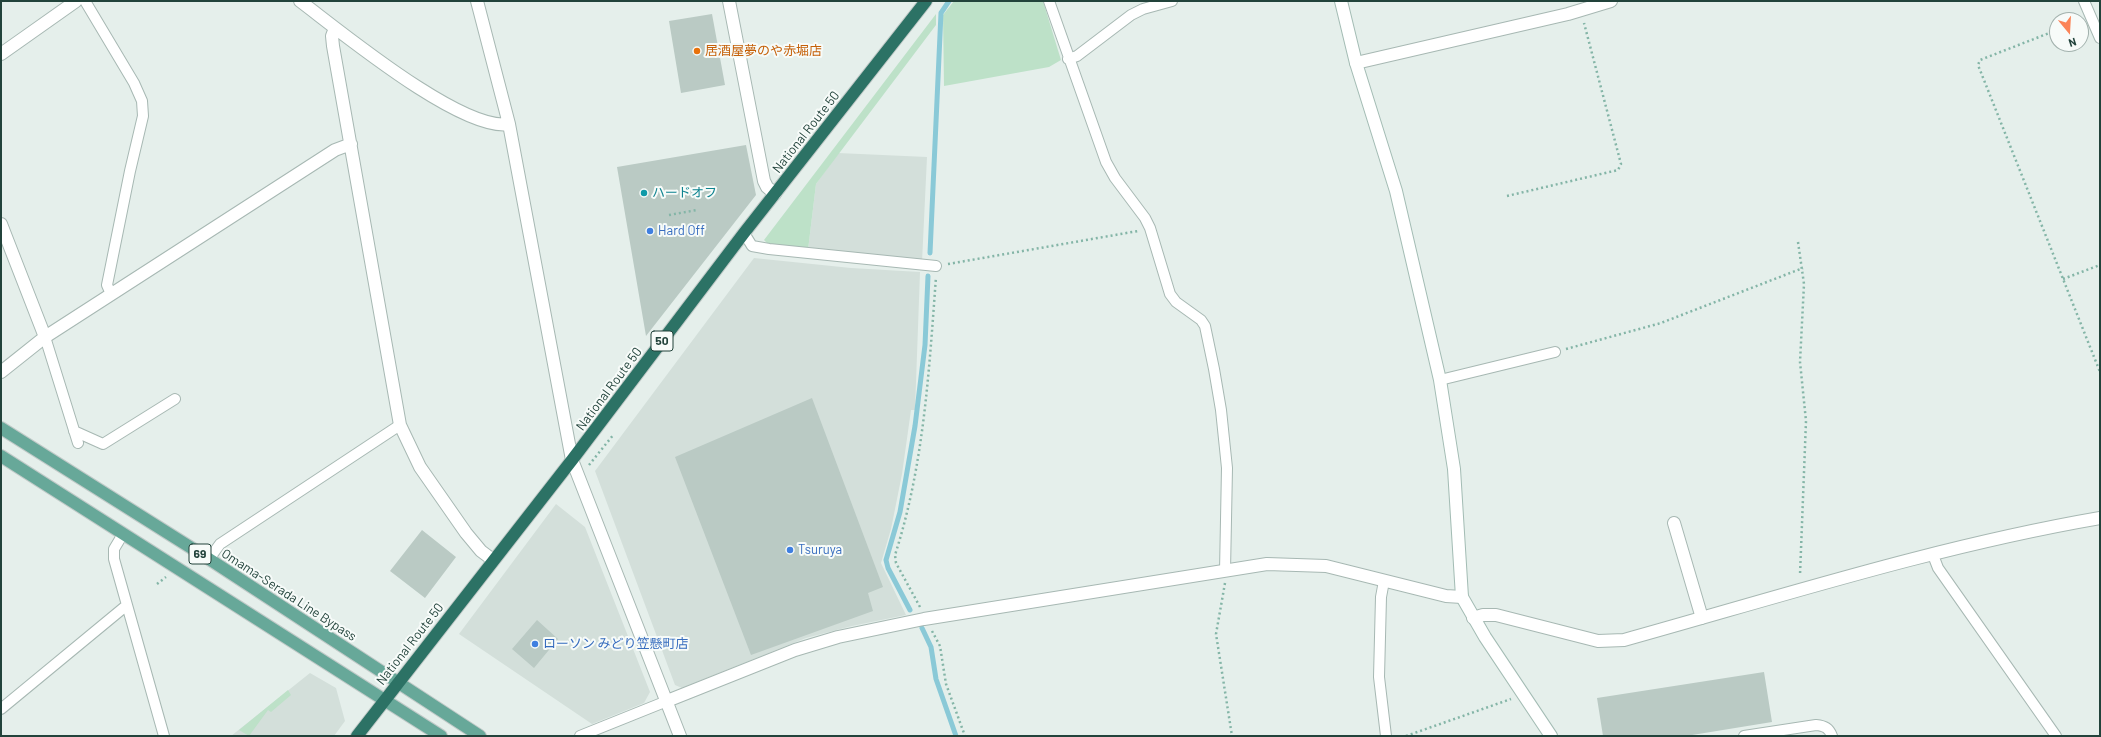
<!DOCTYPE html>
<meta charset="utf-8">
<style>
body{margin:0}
#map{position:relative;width:2101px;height:737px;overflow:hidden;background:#e5efeb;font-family:Barlow,sans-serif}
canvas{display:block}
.frame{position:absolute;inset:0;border:2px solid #22433b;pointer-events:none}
.north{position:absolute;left:2049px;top:12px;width:40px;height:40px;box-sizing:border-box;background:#f7fbf9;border:1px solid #a2b1ad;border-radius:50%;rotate:162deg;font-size:11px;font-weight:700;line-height:16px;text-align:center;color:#22433b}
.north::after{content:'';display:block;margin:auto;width:14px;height:18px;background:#fb8458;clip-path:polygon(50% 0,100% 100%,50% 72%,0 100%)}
</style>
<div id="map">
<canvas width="2101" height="737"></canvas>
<div class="frame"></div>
<div class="north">N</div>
</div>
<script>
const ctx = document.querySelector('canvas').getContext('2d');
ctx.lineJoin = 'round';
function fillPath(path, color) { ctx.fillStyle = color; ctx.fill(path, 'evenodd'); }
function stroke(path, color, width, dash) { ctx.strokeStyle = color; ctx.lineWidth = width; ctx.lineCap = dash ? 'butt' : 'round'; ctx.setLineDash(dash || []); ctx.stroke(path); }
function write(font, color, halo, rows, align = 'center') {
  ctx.font = font + ' Barlow,"Noto Sans JP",sans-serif'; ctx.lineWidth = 4; ctx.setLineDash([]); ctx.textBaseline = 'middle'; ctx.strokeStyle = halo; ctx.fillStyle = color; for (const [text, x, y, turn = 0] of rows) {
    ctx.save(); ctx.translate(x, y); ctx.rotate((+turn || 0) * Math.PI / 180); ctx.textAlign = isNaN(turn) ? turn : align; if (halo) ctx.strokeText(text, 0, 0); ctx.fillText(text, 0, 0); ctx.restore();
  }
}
fillPath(new Path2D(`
 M838,153L927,157L922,262L808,250L816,184Z
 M754,258L851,268L920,272L915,410H911L902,474L891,529L881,563L906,615L852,626L806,638L682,688L675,685L595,471Z
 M556,504L585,527L650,692L644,703L592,724L459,634Z
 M310,673L336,688L345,721L334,736H231Z`), '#d3dfda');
fillPath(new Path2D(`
 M954,1H1043L1061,60L1049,67L944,86L943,15Z
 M936,14V25L816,184L808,250L768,244L764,240Z
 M288,690L291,695L271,712L268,710L249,736L239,730Z`), '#bde1c8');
stroke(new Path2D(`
 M930,253L941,13L949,1
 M910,610L888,568L886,560L900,512L915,426L925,345L928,276
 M922,628L931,647L936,679L956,736`), '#8ac9d7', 5);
fillPath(new Path2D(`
 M712,14L725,85L681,93L669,21Z
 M746,145L756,195L646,336L617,167Z
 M812,398L883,587L868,593L873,611L751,655L675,457Z
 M422,530L456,557L425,598L390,571Z
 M537,620L558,639L534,668L512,649Z
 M1764,672L1772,722L1686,736H1603L1597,698Z`), '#bacac4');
const lane = new Path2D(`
 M85,1L134,83L142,101L143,116L130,171L107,285L111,294
 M1049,1L1106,162L1115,178L1145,218L1150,228L1170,294L1176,302L1201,320L1205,326L1214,369L1221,410L1227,468L1225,571
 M2084,1L2100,38
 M1068,59L1077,56L1131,15L1143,9L1172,1
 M744,233L752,246L769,249L936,266
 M45,337L78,443
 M1440,380L1555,352
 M74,431L103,444L175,399
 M123,534L114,549V559L164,736
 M1933,555L1938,568L2056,736
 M209,559L220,544L400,425
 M1384,581L1381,597L1379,677L1386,736
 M1,709L127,605
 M580,736L667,701
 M1744,736L1816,725C1825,726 1829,728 1832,736`);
const street = new Path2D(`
 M300,1C340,31 462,132 509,124
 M477,1L509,124L572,460L680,736
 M729,1L764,181L767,187L775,194
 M335,28L332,36L333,46L400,425L420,467L466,533L481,551L493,560
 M1,54L76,1
 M1356,63L1568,14L1611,1
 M1,224L45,337
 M1,372L45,337L335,150L351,144
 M1674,523L1702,618
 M1473,618L1483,615H1496L1598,641L1624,640C1782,596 1938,546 2100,518
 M667,701L795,650L838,637L924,619L1267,564L1326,566L1446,596L1462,597`);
const secondary = new Path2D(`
 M1341,1L1356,63L1396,191L1440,380L1454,469L1462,597L1485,637L1551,736`);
const primary = new Path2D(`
 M1,428L209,559L480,736
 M1,456L441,736`);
const highway = new Path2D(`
 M357,736L572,460L744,233L926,1`);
stroke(lane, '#a7b8b3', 12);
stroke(street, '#a7b8b3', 14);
stroke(secondary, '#a3bcb4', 14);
stroke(primary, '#c1cac8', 14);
stroke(highway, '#c1cac8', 14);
stroke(new Path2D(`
 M2057,30L1980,60L1978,65L2100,372
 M1507,196L1618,170L1621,164L1584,23
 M669,215L697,210
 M1798,242L1804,284L1800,362L1806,421L1800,575
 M948,264L1138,231
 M2063,279L2100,265
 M1566,349L1661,323L1803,268
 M589,465L614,434
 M1225,583L1216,634L1232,736
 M157,584L166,577
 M920,607L896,563L895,555C924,465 929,371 936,277
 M932,631L940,646L946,684L965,736
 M1406,736L1511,699`), '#84b5a7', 2.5, [2, 3]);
stroke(lane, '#fff', 10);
stroke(street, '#fff', 12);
stroke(secondary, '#fff', 12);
stroke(primary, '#67a899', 12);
stroke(highway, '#2c7265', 12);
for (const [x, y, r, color] of [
 [697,51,4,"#e8710a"],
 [644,193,4,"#0f9aa8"],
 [650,231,4,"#3f7fe0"],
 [790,550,4,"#3f7fe0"],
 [535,644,4,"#3f7fe0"]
]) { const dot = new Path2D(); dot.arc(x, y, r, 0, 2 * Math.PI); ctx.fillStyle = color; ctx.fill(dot); stroke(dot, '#f7fbf9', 1.5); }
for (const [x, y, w] of [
 [662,341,22],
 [200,554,22]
]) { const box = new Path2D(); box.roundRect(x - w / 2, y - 10, w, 20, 3); ctx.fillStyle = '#f7fbf9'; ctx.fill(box); stroke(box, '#22433b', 1); }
write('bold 12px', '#22433b', null, [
 ["50",662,341],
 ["69",200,554]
]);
write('13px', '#c56008', '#f7fbf9', [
 ["居酒屋夢のや赤堀店",705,51]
], 'left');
write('13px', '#22433b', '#f7fbf9', [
 ["National Route 50",806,132,-52],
 ["National Route 50",609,389,-53],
 ["Omama-Serada Line Bypass",289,595,33],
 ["National Route 50",410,644,-52]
]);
write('13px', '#0d838f', '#f7fbf9', [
 ["ハードオフ",652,193]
], 'left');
write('13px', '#366cbe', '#f7fbf9', [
 ["Hard Off",658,231],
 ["Tsuruya",798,550],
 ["ローソン みどり笠懸町店",543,644]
], 'left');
</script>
